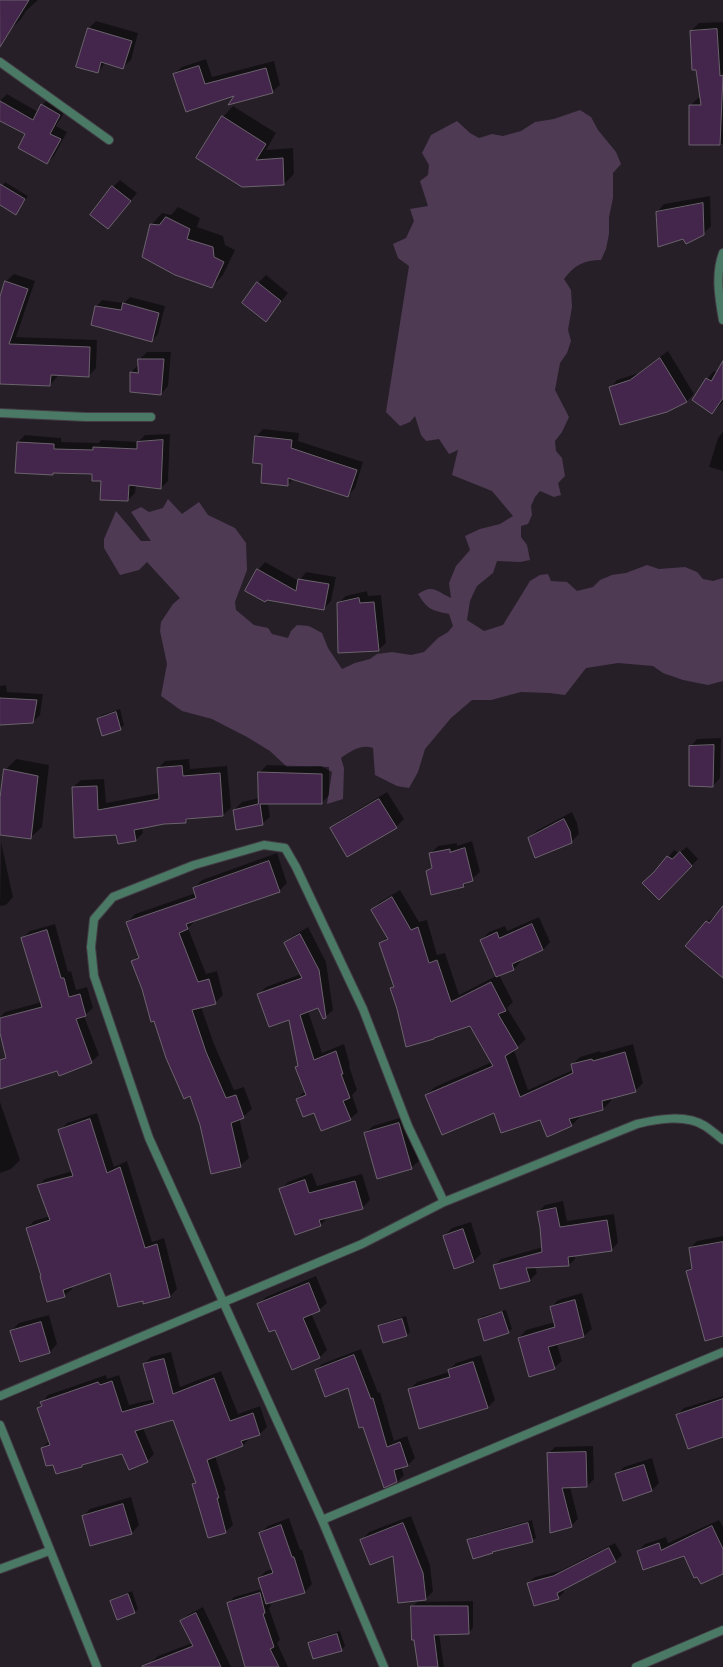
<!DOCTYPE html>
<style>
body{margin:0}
canvas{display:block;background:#261f28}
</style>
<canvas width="723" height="1667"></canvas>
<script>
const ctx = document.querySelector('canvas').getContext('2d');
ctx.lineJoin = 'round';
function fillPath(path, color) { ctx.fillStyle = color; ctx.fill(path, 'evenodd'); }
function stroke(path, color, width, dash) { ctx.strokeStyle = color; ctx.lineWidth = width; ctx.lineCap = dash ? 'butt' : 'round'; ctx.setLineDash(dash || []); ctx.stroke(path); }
fillPath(new Path2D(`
 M580,110L591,117L598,130L616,152L621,164L613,173V198L609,217V234L606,249L601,260C585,260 574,265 564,279L571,290L572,307L568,330L571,341L567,353L560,363L555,390L569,417L562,432L555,441L556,451L562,458L565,476L558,483L561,495L554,497L540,491L535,497L531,506L532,515L528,524L521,526V537L527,545L530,560L520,562L497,561L493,573L477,586L474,592L470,601L467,620L484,631L503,625L530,581L540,575L548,574L551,581L567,582L577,591L593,587L600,580L612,575L626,573L647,565L659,569L685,567L697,572L703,579L713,581L723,578V681L708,685L683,680L663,673L653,666L618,663L586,668L565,695L550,693L521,692L491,700H472L451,718L425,749L418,772L409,788L397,786L375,775L373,748C361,744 351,751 341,758L344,768L343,799L327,804L332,772L321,766L287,767L270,751L247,737L212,719L182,711L161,696L167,664L160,631L161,622L173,604L180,598L147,562L139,570L120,575L104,548V539L116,511L141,541H151L131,512L141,507L149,512L163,508L168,499L182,514L199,502L208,515L235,528L246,543L247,570L235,602L236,610L254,625L268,628L272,634L288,638L291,631L297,625L309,626L322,633L328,648L342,669L355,663L370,659L377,654L392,652L411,655L424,652L438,638L448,632L453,626L449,614C431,610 428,610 418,594C433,584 436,591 451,598L449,583L456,566L470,550L465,536L480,529L500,524L513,516L492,491L452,475L458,450L449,454L439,439L426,441L421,435L415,416L410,422L400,426L386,412L409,266L398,258L393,244L406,238L414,221L410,209L428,206L420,181L428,175L429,165L422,153L431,135L457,121L470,133L479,138L492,134L503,136L521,131L535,122L554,119Z`), '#4e3a53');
fillPath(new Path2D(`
 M0,0H38L26,11L21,19L10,30L0,24Z
 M96,21L138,33L131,60L123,67L106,62L98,72L89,28Z
 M723,22V144H690V106L698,98H701L691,31L699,23Z
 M206,59L212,77L274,61L280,85L272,92L237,94L187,111L174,74L182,67Z
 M7,94L38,112L42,105L49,98L67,108L56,126L67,132L54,156L47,163L26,134L0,119V101Z
 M233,106L276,133L266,150L293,148L294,174L284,184L243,186L223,117Z
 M120,180L137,193L108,228L113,187Z
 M5,182L28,196L16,214L0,204V189Z
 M710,196L711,226L703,234L684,238L657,212L664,204Z
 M178,207L200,218L197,227L223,236L225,245L235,250L223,275L211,287L151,225L162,213L171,215Z
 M14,274L35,281L16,337L97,340L96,368L89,376L57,374V377L50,385L0,383V300L6,281Z
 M266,275L288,293L266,320L258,283Z
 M130,297L165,306L158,334L152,341L96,307L102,300L124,303Z
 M668,351L694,394L687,401L667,411L610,388L617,380L639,373Z
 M147,352H171L168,386L161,394L131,372L138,365L139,360Z
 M723,366V402L712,413L707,379L714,371L717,373Z
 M263,429L299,433L298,441L363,462L355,488L348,496L294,478L287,485L263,463L256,437Z
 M723,432V471L709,467L718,438Z
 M170,434L168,481L161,488L136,485L135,493L128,500L101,499L102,480L93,473L54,472L52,474L18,442L25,435L61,438V442L99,443L101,440L138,442L145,435Z
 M265,562L299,581L306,572L336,577L331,601L324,609L258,570Z
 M367,591L368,596L381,595L386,643L378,650L338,603L346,596Z
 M6,685L7,692L43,694L40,715L33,722L0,724V686Z
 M120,709L124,725L120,729L98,719L102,715Z
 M721,738L720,778L713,786L690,747L697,739Z
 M16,759L49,765L42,827L30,838L0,834V805L5,770Z
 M189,759L190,769L227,766L231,808L223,815L190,818L186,822L164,823L142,827L143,833L136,840L117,834L73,787L81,780L104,779L106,803L159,793L158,768L165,761Z
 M267,765L329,767V795L322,803H268L270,817L262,824L234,810L242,802L259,798V773Z
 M387,792L404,819L396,827L332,828L339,821Z
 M572,812L577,823L579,834L571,842L529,838L536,831Z
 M472,841L480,872L464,886L427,871L433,865L431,853L438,846L457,843V846Z
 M1,842L13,897L6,905L0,906Z
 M687,847L698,859L659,898L656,871L674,850L679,853Z
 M277,853L287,883L279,891L196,920L188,928L206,974L217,971L223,995L215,1003L201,1007L214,1044L234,1090L244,1087L252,1109L243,1117L239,1118L249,1158L240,1166L201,1125L190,1095L133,961L139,955L127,923L135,914L196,893L194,888L202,880Z
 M400,890L419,922L427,920L437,955L445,953L459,995L496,976L481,940L489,932L505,926L507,931L539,917L550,942L543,950L520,959L521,961L514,969L499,975L513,1002L507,1008L526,1039L514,1050L528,1090L573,1070L572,1065L580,1057L600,1051L601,1053L633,1044L643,1083L635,1091L611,1098V1101L603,1109L579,1115L580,1117L572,1125L548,1135L541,1119L495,1112L426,1095L435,1087L492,1062L470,1025L436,1036L434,1038L398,1009L391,988L394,986L380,944L388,936L372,910L380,902Z
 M723,908V965L707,922Z
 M55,924L68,972L71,971L76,990L87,987L93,1008L84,1016L99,1055L91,1062L58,1069L0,1028V1017L5,1012L42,1002L22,938L30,931Z
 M308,927L326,962L333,1010L325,1017L318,1007L308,1011L322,1053L344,1044L350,1065L349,1066L357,1090L352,1095L358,1112L350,1119L314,1111L297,1099L305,1091L296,1068L299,1065L290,1018L258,995L266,987L301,974L285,943L293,936Z
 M0,1102L20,1160L11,1169L0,1173Z
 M97,1113L114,1167L127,1161L152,1242L164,1238L177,1289L170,1296L143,1300L111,1271L71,1286L72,1289L64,1296L42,1275L27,1228L34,1221L50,1216L38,1186L45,1179L73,1171L60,1130L67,1123Z
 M406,1116L419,1161L411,1168L365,1133L373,1126Z
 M312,1173L317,1186L362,1174L370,1200L362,1208L328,1217L321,1225L280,1190L288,1182Z
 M563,1201L567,1221L614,1214L618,1243L611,1250L575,1255V1259L568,1266L535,1267L537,1273L530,1280L494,1266L501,1259L543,1247L538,1212L545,1205Z
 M471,1222L481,1254L474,1261L444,1236L452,1228Z
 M723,1236V1332L687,1271L692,1266L690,1248L697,1241Z
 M316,1276L327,1303L319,1310L311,1313L327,1350L319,1358L275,1328L258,1305L266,1297Z
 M582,1293L592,1329L584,1336L557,1344L562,1361L554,1368L519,1338L526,1330L555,1322L551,1307L558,1300Z
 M506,1310L512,1329L508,1332L479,1320L483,1316Z
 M49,1315L57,1344L50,1352L20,1361L11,1331L19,1323Z
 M406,1316L410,1332L407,1335L379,1326L383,1323Z
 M361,1349L378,1393L380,1392L394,1441L407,1436L415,1458L408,1465L401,1467L404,1475L397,1482L349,1386L316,1370L322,1364Z
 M171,1352L180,1387L221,1371L238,1414L260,1406L267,1427L259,1435L250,1438L243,1445L215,1456L226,1490L224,1491L233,1525L225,1532L193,1485L197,1481L174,1419L143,1428L154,1454L147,1461L123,1453L85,1463L82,1466L54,1463L42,1448L50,1440L38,1408L48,1395L106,1375L107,1379L119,1375L129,1405L154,1399L144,1364L151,1357Z
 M481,1355L495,1400L488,1407L409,1390L417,1382L449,1372V1370L456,1363Z
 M723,1396V1436L677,1415L684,1408Z
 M593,1446L594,1479L587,1486L570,1487L578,1519L571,1526L548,1454L555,1447Z
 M652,1458L659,1483L652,1490L624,1499L616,1475L624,1467Z
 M131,1497L139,1525L132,1533L83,1516L90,1509Z
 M411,1516L430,1565L433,1592L425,1599L394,1554L362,1540L369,1532Z
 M289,1518L300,1550H302L312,1584L305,1592L270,1602L271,1606L269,1608L280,1640L277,1643L288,1667H260L228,1604L234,1597L262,1589L259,1578L266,1571L273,1569L260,1533L268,1526Z
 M532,1520L536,1538L532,1541L494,1550L492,1552L468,1541L472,1537Z
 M719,1520L723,1527V1573L684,1555L638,1551L645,1544L666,1537L668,1543Z
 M615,1543L622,1555L616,1561L563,1588L564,1592L558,1598L528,1583L535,1577L560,1571Z
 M132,1591L138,1609L135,1612L111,1601L115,1598Z
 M473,1601V1628L468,1633L439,1634L444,1667H419L412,1607L417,1602Z
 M203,1607L231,1667H152L150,1663L158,1656L192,1643L181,1621L189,1614Z
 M340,1631L345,1646L341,1650L310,1643L313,1640Z`), '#0007');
const building = new Path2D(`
 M0,0H29L0,47Z
 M88,28L132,41L123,69L101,62L98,73L76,67Z
 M717,29L720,76L723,75L720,145H689V105H701L696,70H692L690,31Z
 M199,66L205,84L266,68L273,93L228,105L234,96L186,112L173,74Z
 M0,101L33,120L41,104L60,115L50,134L61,139L47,164L18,148L25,134L0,121Z
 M222,116L266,144L256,160L283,158L284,185L242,187L196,158Z
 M0,184L25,199L16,215L0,205Z
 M112,186L131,201L108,229L90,215Z
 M703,203L704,235L686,244L683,239L658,247L656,212Z
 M166,217L190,229L187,239L213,247L214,257L224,262L212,288L175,275L142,257L150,224L159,225Z
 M5,281L28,289L9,344L90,347L89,377L51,375L50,386L0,384V297Z
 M257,282L281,301L266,322L242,303Z
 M123,303L159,313L152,342L91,325L95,306L121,310Z
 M660,358L687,402L667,412L620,425L609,387L630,380Z
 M138,359H164L161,395L130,392V372L138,373Z
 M723,361V398L712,414L692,400L706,378L711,381Z
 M255,436L292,440L291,448L357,470L348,497L288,478V486L261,483L262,464L253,463Z
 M163,440L161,489L129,485L128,501L100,500L101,481H92V474L53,473V475L15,473L17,442L54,444V449L93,450V447L137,449V442Z
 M257,569L296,591L298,579L329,584L324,610L267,600L265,602L245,591Z
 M359,598L360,603L374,602L379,651L338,653L337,603Z
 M0,698L37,700L33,723L0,725Z
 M116,712L121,730L102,736L97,719Z
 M714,745L713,787L689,786V746Z
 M182,766L183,776L220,773L223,816L186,819V823L164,824L134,830L136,841L118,844L116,835L74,838L72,787L97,786L98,810L159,799L157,768Z
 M4,769L38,776L31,839L0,835V798Z
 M258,772L322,774V804H260L263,825L236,830L233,810L258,804Z
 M379,799L397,828L347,857L330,828Z
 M564,819L570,831L572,843L535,858L528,838Z
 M465,848L473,881L463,884L464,887L431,895L426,871L432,868L429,853L450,849V852Z
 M680,852L692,866L659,900L642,883L654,872L667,856L672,859Z
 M269,861L280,892L186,924L188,929L179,933L198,982L209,979L216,1004L192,1010L206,1052L226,1098L236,1095L244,1118L231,1123L241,1167L211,1174L200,1125L190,1096L184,1099L166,1058L154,1021L151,1022L142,989L131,961L139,958L126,922L196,898L193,888Z
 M392,897L411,930L418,927L429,963L437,960L451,1002L491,982L506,1011L498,1014L518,1048L505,1056L520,1097L573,1073L571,1064L592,1059L593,1061L625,1052L636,1092L602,1101L603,1110L569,1119L572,1126L547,1137L540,1120L501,1133L494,1113L442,1135L425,1095L493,1066L470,1026L434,1038V1039L406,1047L397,1009L390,988L394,987L379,943L388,939L371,910Z
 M723,906V978L685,946L706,921L709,923Z
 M532,924L543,950L512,964L514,970L496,977L480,940L497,932L499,938Z
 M47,930L61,978H64L69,997L80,994L86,1016L76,1019L92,1063L59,1076L57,1071L0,1089V1060L6,1058L0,1033V1018L42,1007L21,938Z
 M300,934L319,970L326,1018L323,1019L318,1008L300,1015L314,1060L336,1051L343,1074H341L350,1098L343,1101L351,1120L321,1131L314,1113L303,1117L296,1099L306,1095L295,1067L298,1066L289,1020L269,1027L257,994L302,978L284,943Z
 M90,1119L107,1173L120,1167L145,1248L157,1244L170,1297L143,1304V1301L118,1307L110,1273L63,1290L65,1297L47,1302L40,1276H41L26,1228L50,1220L37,1185L73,1176L58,1130Z
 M399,1123L412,1169L377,1179L364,1133Z
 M305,1180L309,1193L355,1181L363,1209L319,1220L321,1226L295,1235L279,1189Z
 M556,1208L560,1227L607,1220L612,1251L568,1257L569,1266L526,1268L530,1281L500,1289L493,1265L542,1252L540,1227L537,1212Z
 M463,1229L474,1262L454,1269L443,1236Z
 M723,1242V1336L705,1341L686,1271L692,1269L689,1248Z
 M309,1283L320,1311L303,1318L320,1358L292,1370L275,1330L269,1332L257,1304Z
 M575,1300L584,1337L548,1347L555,1369L529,1377L518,1338L555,1327L550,1307Z
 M502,1312L509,1333L484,1341L478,1320Z
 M402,1319L407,1336L383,1343L378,1326Z
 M41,1322L50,1353L20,1362L10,1331Z
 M354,1355L371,1399L373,1398L387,1447L400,1442L408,1466L394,1470L397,1482L384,1488L363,1427L359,1428L348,1388L325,1397L315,1370Z
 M164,1359L173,1394L214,1378L230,1421L253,1413L260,1435L241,1441L243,1446L207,1460L219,1498H217L226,1533L208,1538L192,1484L196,1483L173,1420L135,1431L148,1462L129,1470L122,1454L82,1465V1467L56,1474L53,1465L46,1466L41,1448L50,1445L37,1408L42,1406L40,1402L98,1382L100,1385L112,1381L122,1412L154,1403L143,1364Z
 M473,1362L488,1408L419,1429L408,1389L450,1377L448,1370Z
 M723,1399V1437L688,1449L676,1415Z
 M586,1452L587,1487L562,1488L572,1527L550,1533L547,1453Z
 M644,1465L652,1491L623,1501L615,1474Z
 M123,1504L132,1534L90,1546L82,1516Z
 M403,1523L423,1573L426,1600L398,1603L393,1556L370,1565L360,1540Z
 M528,1523L533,1542L492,1552L493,1553L473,1559L467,1540Z
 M281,1525L292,1557H294L305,1593L266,1604L258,1578L273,1573L259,1533Z
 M712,1526L723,1549V1574L701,1584L697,1577L694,1578L684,1556L643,1570L637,1551L659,1543L661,1550Z
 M609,1548L616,1562L557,1593L559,1599L534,1606L527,1583L553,1576Z
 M260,1593L265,1613L263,1614L274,1647L270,1649L279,1667H245L227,1603Z
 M128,1594L135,1613L117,1620L110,1601Z
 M411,1606H468L469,1634L434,1635L438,1667H418L414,1640H412Z
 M196,1613L221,1667H142V1666L193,1646L180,1621Z
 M337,1634L342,1651L313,1659L308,1643Z`);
fillPath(building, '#44254b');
stroke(building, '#6b636d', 1);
const minor = new Path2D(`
 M0,62L109,140
 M723,253C715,274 719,298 723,320
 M0,413L86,417H151
 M0,1396L362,1244L444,1202L637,1124C658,1119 686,1114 705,1126C711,1130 717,1135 723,1140
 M0,1425L97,1667
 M322,1520L723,1352
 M0,1569L49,1551
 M384,1667L322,1520L149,1138L94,976L91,947L94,919L113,897L194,865L264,845L285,848L296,867L363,1009L408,1126L444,1202
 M636,1667L723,1630`);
stroke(minor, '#433c44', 10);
stroke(minor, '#4a7965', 8);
</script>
